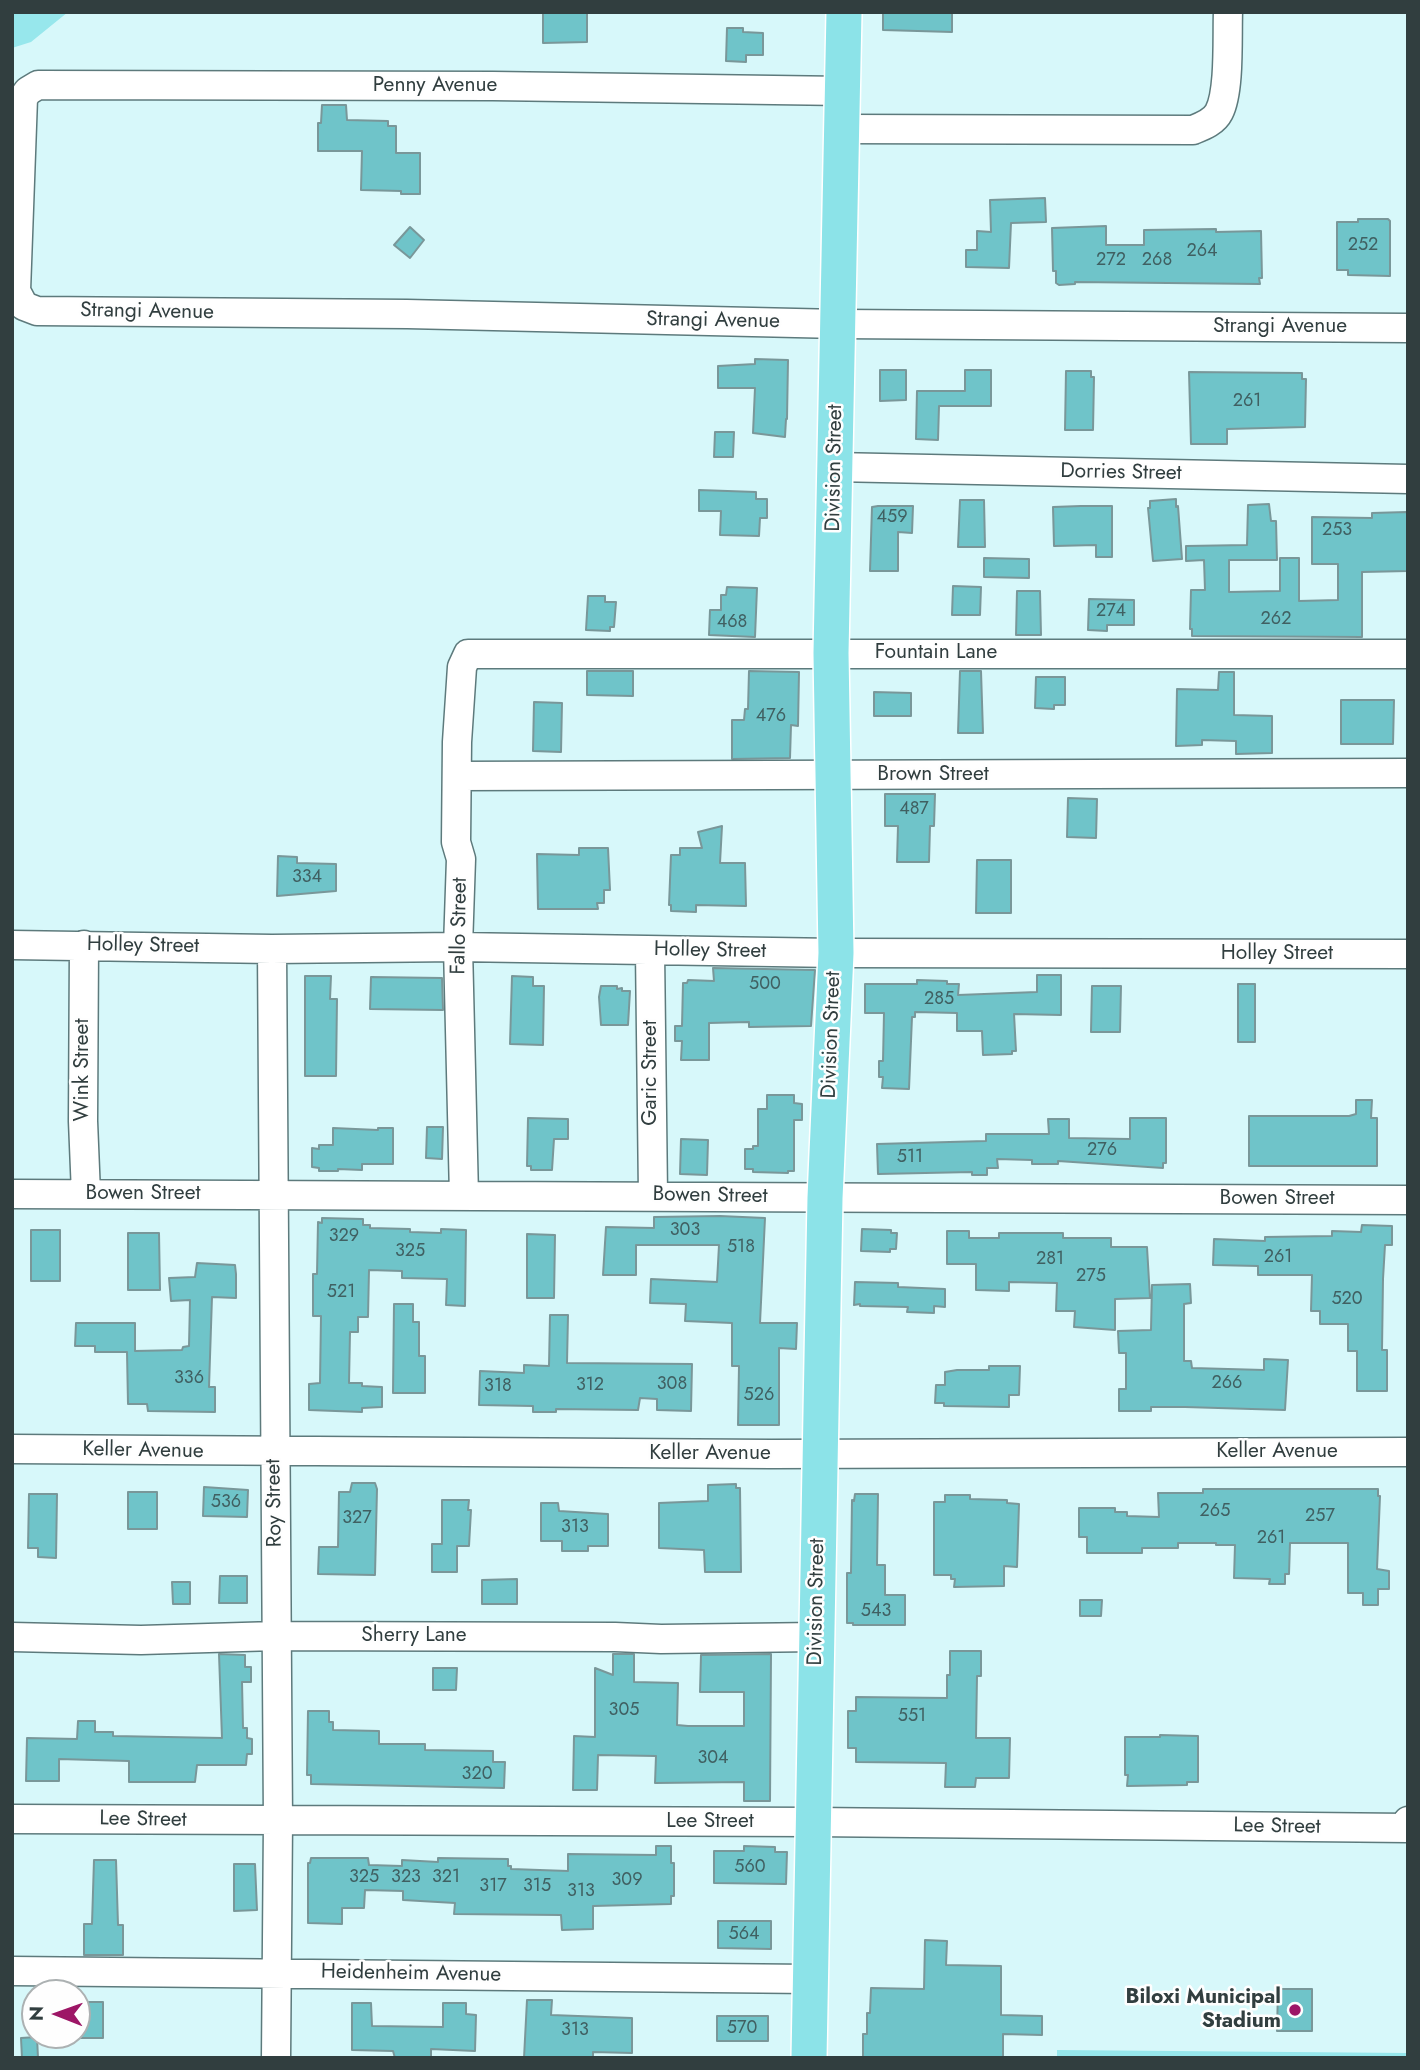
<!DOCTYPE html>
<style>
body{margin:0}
#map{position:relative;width:1420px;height:2070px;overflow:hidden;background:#d7f8fa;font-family:Jost,sans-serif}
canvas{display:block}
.frame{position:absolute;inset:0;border:14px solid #313e3f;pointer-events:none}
.north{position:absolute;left:21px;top:1979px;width:70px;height:70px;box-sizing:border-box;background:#fefefe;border:2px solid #acb1b2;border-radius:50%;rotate:271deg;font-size:19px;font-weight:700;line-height:28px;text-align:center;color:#313e3f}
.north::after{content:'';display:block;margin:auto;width:24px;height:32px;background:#9d1666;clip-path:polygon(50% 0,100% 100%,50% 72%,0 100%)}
</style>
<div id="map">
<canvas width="1420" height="2070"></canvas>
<div class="frame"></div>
<div class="north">N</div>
</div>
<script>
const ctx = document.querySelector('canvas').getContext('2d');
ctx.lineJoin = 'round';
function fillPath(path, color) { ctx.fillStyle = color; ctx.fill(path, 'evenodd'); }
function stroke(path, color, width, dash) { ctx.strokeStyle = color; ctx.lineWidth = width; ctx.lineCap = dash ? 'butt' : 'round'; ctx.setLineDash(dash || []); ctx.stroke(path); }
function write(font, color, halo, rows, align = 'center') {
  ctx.font = font + ' Jost,sans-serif'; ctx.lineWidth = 5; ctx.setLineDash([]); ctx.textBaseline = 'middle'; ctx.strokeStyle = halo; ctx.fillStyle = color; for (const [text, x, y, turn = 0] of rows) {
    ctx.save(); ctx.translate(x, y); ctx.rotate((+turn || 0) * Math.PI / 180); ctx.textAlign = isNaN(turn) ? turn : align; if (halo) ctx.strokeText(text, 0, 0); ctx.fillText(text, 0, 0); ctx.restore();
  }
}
fillPath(new Path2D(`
 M12,12H68L31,42L12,48Z
 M1057,2050L1408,2053V2058H1057Z`), '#97e7ec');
const building = new Path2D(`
 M543,12H587V42L543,43Z
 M883,12H952V32L883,30Z
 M727,28H743V32L763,33V55H746V62L726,61Z
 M322,105H346L347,120L388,121V126H396V153H420V194H401V191L361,190L362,151H318V123H321Z
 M1045,198L1046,222L1011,223L1009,268L966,267V250H977V231L991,232L990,200Z
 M1358,219H1388L1390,221V276L1348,275V270H1337V222H1358Z
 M1106,226V245H1144V230L1216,229V232L1261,231L1262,278H1259L1260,284L1075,282V284L1059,285L1056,283V271H1053L1052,228Z
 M410,227L424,240L410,258L394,245Z
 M755,359L788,360L787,419H786L785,437L753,433L755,388H718V366L755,364Z
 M880,370H906V400L880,401Z
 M965,370H991V406H939L938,440L916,439L917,391H965Z
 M1066,371H1091V377H1094L1093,430H1065Z
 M1189,372L1302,373V379H1306L1305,427L1227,429V444H1191Z
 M715,432H734L733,457H714Z
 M699,490L756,492V499H767V518H760L759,536L720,535L721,511H699Z
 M1176,499V507L1178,506L1182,559L1153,561L1148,508H1150V501Z
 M960,500H984L985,547H958Z
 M1269,504L1271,521H1276L1277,560H1229V592L1280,591V558H1299V601L1338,600V564H1312V517L1372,518V513L1407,512L1408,571L1362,572V637L1192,636V629H1190L1191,590H1205L1204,560L1186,561V546L1247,545L1248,505Z
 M878,506H913L912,533L898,532V571H870L872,507Z
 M1081,506H1112V557H1096V545L1054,546L1053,507Z
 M984,558L1029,559V578L984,577Z
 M953,586L981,587L980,615H952Z
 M727,587L757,588L755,637L709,635L710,610H721V595H726Z
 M1017,591H1040L1041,635H1016Z
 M588,596H605V602H616L614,627H610V631L586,630Z
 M1089,599L1134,600V625H1107V631L1088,630Z
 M587,671H633V696L587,695Z
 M749,671L799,672L798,726L791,725L790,758L732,759V720H744L745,709H748Z
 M960,671H981L983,733H958Z
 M1219,672H1234V715L1272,716V753L1236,754V741L1202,740V745L1176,746L1177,689L1218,690Z
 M1036,677H1065V705H1054V709L1035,708Z
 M874,692L911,693V716H874Z
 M1341,700H1394L1393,744H1341Z
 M534,702L562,703L561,752L533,751Z
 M885,794H935L934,826H930L929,862H897L898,826H885Z
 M1068,798L1097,799L1096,838L1067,837Z
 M722,826L720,863H745L746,906L696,905V912L671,911V905H669L671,855H680V848H702L698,832Z
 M579,848H608L610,890H604V903H597L598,909H538L537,854L579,855Z
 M278,856L297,857V863L336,864V891L277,896Z
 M977,860H1011V913H976Z
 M713,968L815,970L811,1026L749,1027V1022L709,1023V1060H681L682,1041H675V1026H682L683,983H687L688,980L714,981Z
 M1037,975H1061V1015L1014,1014L1016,1051H1012V1054L983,1055L982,1031H957V1013L915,1012V1017H912L909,1089L882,1088L883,1077H879V1061H883L884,1013H865V984H917V980L947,981V984H959L958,995L1037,992Z
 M305,976H331L330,999H337L336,1076H305Z
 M512,976L533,977V986H544L543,1045L510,1044Z
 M371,977L442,978L443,1010L370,1009Z
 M1238,984H1255V1042H1238Z
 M601,986H617V989L622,988V991H630L628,1025H601L599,997Z
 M1092,986H1121L1120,1032H1091Z
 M767,1095H794V1103L802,1104V1120H794V1171H788V1173L753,1172V1169H745V1149H753V1146H758V1109H767Z
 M1356,1100H1372L1371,1118H1377V1166H1249V1116H1349L1356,1114Z
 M528,1118L568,1119V1139H554L552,1170H531V1166H527Z
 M1130,1118H1166V1163H1163V1168L1058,1161V1164H1032V1160L997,1159L998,1168H987V1175H972V1172L878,1174L877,1144L986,1141V1134H1049L1048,1119H1069V1138L1130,1139Z
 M427,1127H443L442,1159L426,1158Z
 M333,1128L378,1130V1128H393V1164H362V1170L338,1169V1171H319V1168L312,1167V1148L319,1149V1145H333Z
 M681,1139L708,1140L707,1175L680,1174Z
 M720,1216L765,1218L760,1323H797L796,1349L779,1348V1425H738L739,1366H732V1323L685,1321L686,1304L650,1303L651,1279L717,1282L719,1245H636V1275H603L606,1227L654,1228V1217Z
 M322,1218L363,1219V1225H370V1228L410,1229V1232L441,1233V1229L466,1230L465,1306L446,1305L447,1279L402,1278V1271L369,1270L368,1317H358V1332H350L349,1383H362V1386L382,1387V1407L362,1408V1412L309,1410V1384L320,1383L321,1316H313V1274H317L318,1222L322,1223Z
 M1362,1225L1392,1226V1245H1385L1383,1279L1382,1350H1387V1391H1357V1351H1348V1324H1320V1311H1311L1312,1275H1258V1266L1213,1265L1214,1239L1265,1241V1237L1332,1236V1231L1361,1232Z
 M862,1229L891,1230V1233H897L896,1249H890V1252L861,1251Z
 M31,1230H60V1281H31Z
 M947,1231H969V1238H999V1233H1063V1238H1111V1247H1147L1150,1298L1115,1299V1330L1074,1327L1075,1311H1056L1057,1283L1009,1282V1291L976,1290V1264H947Z
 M128,1233H159L160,1290H128Z
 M527,1234L555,1235L554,1298H527Z
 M197,1263L235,1265L236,1274V1298L212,1297L209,1387H215V1412L148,1411L147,1404H128L127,1352H95V1346H75L76,1323H135V1351L182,1350L183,1347L189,1346L190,1300L171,1301L169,1278L195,1277Z
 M855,1282L898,1283V1287L945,1289V1307L934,1306V1313L907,1312L908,1307L860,1306V1304L854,1305Z
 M1190,1284L1191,1303L1184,1304V1361H1191L1192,1368L1264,1370V1359L1288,1360L1285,1410L1185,1407H1151V1411H1119V1389H1126V1353H1119L1118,1331L1151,1330L1152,1285Z
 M394,1304H413V1322H419V1356H425V1393H393Z
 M550,1315H568L567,1363L692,1364L691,1411L657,1410V1399L640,1398L638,1410L556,1409V1412H533V1406L479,1405L480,1371L524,1373V1365L549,1366Z
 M989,1366H1020L1019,1395H1009V1407L944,1406V1403H935L936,1385H945V1372L957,1370H989Z
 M352,1483H375L377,1489L375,1575L318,1574L319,1547H338L339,1492H350Z
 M736,1484V1488H740L741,1572H705L704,1550L659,1548V1503L708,1501V1485Z
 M204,1487L248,1490L247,1517L203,1516Z
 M1203,1489H1378V1496H1380L1377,1569L1389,1571V1589H1378V1605H1363V1593H1348V1543H1290L1289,1574H1285V1584H1269L1270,1579L1234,1578L1235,1545H1216V1543H1178V1548H1142V1553H1087V1537H1079V1508H1115V1512H1127V1516L1159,1517L1158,1493H1203Z
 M128,1492H157V1529H128Z
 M29,1494H57L56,1558L38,1557V1548H28Z
 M855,1494H878L877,1565H885V1595H905V1625H853V1623H847V1573H851L852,1500L854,1501Z
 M945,1495H970V1499L1007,1500V1503L1019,1504L1017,1567L1004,1566V1586L954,1587L955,1579H951V1575H934V1502H945Z
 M442,1500H469L468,1510H471L469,1546H457V1572H432V1544H442Z
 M541,1503H558L559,1511L608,1514V1546H588V1551H562V1541H541Z
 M220,1576H247V1603H219Z
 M517,1579V1604H482V1580Z
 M172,1582H190V1604H173Z
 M1080,1600H1102L1101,1616H1080Z
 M950,1651H981V1676H977L976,1738H1010L1009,1778H976L975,1787H945L946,1763L856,1762V1748H848V1711H856V1697L947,1698V1675H950Z
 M219,1654L245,1655V1667H251V1682H242L243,1728H247V1738L252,1739V1754H247L246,1765H197L195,1782H129V1761L59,1759V1781H26L27,1738L77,1739L78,1721H95V1732H113V1736L222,1738Z
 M613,1654H634V1682L678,1683L677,1725L688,1726H744V1692H700L701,1655L771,1654L770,1801H744V1782L655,1783L656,1756L598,1755L597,1790H573L574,1736L595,1737V1668L613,1675Z
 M433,1668H457L456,1690H433Z
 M308,1711H329V1722H333V1730L379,1731V1744H425V1750L493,1751V1762H505L504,1788L311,1784V1775H307Z
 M1160,1735L1198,1736V1782H1187V1785L1127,1786L1128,1775H1125V1737H1160Z
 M656,1846H671V1863H674V1896H671V1904L593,1906V1929L562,1930L561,1915L454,1914L455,1903L403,1900V1891L365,1890L364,1908H342V1924L308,1923V1863H310L311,1858H368L369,1865L402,1866V1860L438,1862V1858L508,1859V1866H511V1869L568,1871V1854L656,1855Z
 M744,1846L775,1847V1852H787L786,1884L714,1883V1851H744Z
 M94,1860H116L118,1925H123V1955H84V1924H92Z
 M234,1864H255L257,1910L234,1911Z
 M718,1921H771V1949L718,1948Z
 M925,1940L947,1941L946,1965L1001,1966V2015L1042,2016V2035L1003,2034V2058H863V2034H867V2013H870L871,1988L924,1989Z
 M1278,1989H1312V2031H1277Z
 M527,2000H552L551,2015L632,2018V2053L593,2052V2058H524Z
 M77,2002H103V2038H77Z
 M352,2003H371L372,2026L443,2027V2003H466V2014L476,2015L475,2051L431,2049V2058H395L393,2051L352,2050Z
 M717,2016H768V2041H717Z
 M37,2037L38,2058H22L21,2038Z`);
fillPath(building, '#6fc4c9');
stroke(building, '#799799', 2);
const minor = new Path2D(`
 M844,91L493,86L38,85L28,91L23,98L16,291L24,306L37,311L407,314L839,324L1408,328
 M843,129L1193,130C1203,126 1214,122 1219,112C1230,91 1227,36 1228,12
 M834,467L1408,479
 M457,776L1408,773
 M12,945L272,949L458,947L836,953L1408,954
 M84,945L83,1121L86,1194
 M272,949L278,1821L276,2058
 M650,951L653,1195
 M12,1194L1408,1200
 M464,1196L458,947L461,859L456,842L457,742L462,667L468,654H1408
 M12,1449L771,1454L1408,1452
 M12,1637L141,1640L276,1636L615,1637L661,1639L817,1637
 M12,1819L813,1822L1408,1828V1821
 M12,1971L811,1979`);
const major = new Path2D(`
 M809,2058L825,1198L836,953L831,653L844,12`);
stroke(minor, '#5d7a7c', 31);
stroke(major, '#fff', 38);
stroke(minor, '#fff', 28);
stroke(major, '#8ce3e8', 35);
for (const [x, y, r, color] of [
 [1295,2010,7,"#9d1666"]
]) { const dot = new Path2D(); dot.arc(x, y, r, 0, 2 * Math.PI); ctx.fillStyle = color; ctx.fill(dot); stroke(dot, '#fefefe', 2.5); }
write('18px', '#406062', null, [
 ["252",1363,246],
 ["264",1202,252],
 ["272",1111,261],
 ["268",1157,261],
 ["261",1247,402],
 ["459",892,518],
 ["253",1337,531],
 ["274",1111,612],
 ["262",1276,620],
 ["468",732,623],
 ["476",771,717],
 ["487",914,810],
 ["334",307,878],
 ["500",765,985],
 ["285",939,1000],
 ["276",1102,1151],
 ["511",910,1158],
 ["303",685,1231],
 ["329",344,1237],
 ["518",741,1248],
 ["325",410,1252],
 ["261",1278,1258],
 ["281",1050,1260],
 ["275",1091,1277],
 ["521",341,1293],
 ["520",1347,1300],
 ["336",189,1379],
 ["266",1227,1384],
 ["308",672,1385],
 ["312",590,1386],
 ["318",498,1387],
 ["526",759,1396],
 ["536",226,1503],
 ["265",1215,1512],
 ["257",1320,1517],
 ["327",357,1519],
 ["313",575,1528],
 ["261",1271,1539],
 ["543",876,1612],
 ["305",624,1711],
 ["551",912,1717],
 ["304",713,1759],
 ["320",477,1775],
 ["560",750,1868],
 ["325",364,1878],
 ["323",406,1878],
 ["321",446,1878],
 ["309",627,1881],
 ["317",493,1887],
 ["315",537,1887],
 ["313",581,1892],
 ["564",744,1935],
 ["570",742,2029],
 ["313",575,2031]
]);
write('21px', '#313e3f', '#fefefe', [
 ["Penny Avenue",435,86],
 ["Strangi Avenue",147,312,1],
 ["Strangi Avenue",713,321,1],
 ["Strangi Avenue",1280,327],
 ["Division Street",835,468,-89],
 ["Dorries Street",1121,473,1],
 ["Fountain Lane",936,653],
 ["Brown Street",933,775],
 ["Fallo Street",460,926,-89],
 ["Holley Street",143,946,1],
 ["Holley Street",710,951,1],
 ["Holley Street",1277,954],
 ["Division Street",832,1035,-88],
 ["Wink Street",83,1070,-90],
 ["Garic Street",651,1073,-90],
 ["Bowen Street",143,1194],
 ["Bowen Street",710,1196,1],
 ["Bowen Street",1277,1199],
 ["Keller Avenue",143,1451,1],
 ["Keller Avenue",1277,1452],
 ["Keller Avenue",710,1454],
 ["Roy Street",275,1503,-91],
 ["Division Street",817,1602,-89],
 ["Sherry Lane",414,1636],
 ["Lee Street",143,1820,1],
 ["Lee Street",710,1822],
 ["Lee Street",1277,1827,1],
 ["Heidenheim Avenue",411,1974,1]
]);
write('bold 21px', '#313e3f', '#fefefe', [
 ["Biloxi Municipal",1281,1998],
 ["Stadium",1281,2022]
], 'right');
</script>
